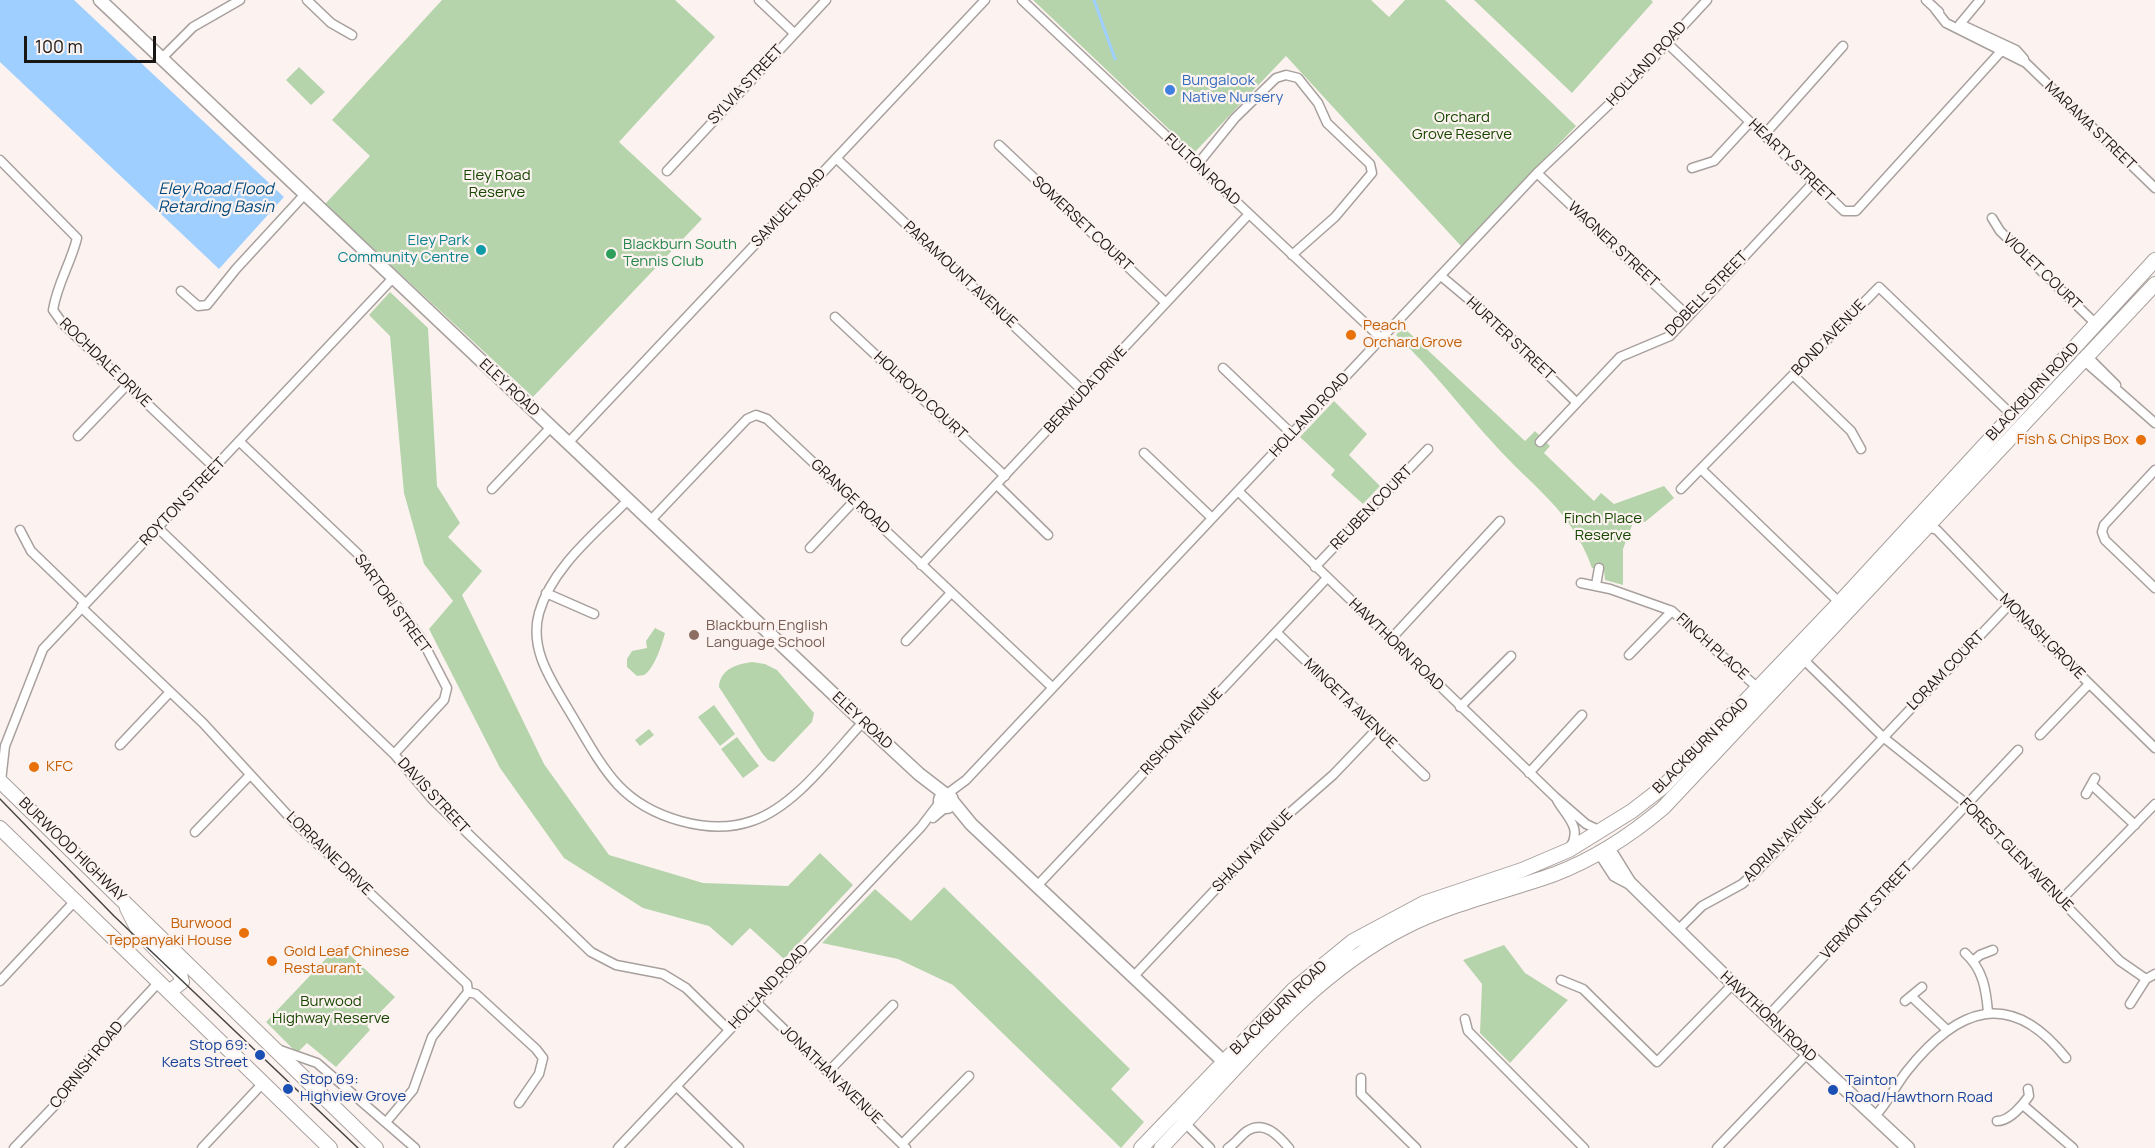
<!DOCTYPE html>
<style>
body{margin:0}
#map{position:relative;width:2155px;height:1148px;overflow:hidden;background:#fcf3f0;font-family:Manrope,sans-serif}
canvas{display:block}
.scale{position:absolute;left:24px;top:36px;width:132px;height:27px;box-sizing:border-box;border:3px solid #191715;border-top:0;padding-left:8px;font-size:18px;line-height:21px;white-space:nowrap;color:#191715;-webkit-text-stroke:4px #fcf3f0;paint-order:stroke}
</style>
<div id="map">
<canvas width="2155" height="1148"></canvas>
<div class="scale">100 m</div>
</div>
<script>
const ctx = document.querySelector('canvas').getContext('2d');
ctx.lineJoin = 'round';
function fillPath(path, color) { ctx.fillStyle = color; ctx.fill(path, 'evenodd'); }
function stroke(path, color, width, dash) { ctx.strokeStyle = color; ctx.lineWidth = width; ctx.lineCap = dash ? 'butt' : 'round'; ctx.setLineDash(dash || []); ctx.stroke(path); }
function write(font, color, halo, rows, align = 'center') {
  ctx.font = font + ' Manrope,sans-serif'; ctx.lineWidth = 4.5; ctx.setLineDash([]); ctx.textBaseline = 'middle'; ctx.strokeStyle = halo; ctx.fillStyle = color; for (const [text, x, y, turn = 0] of rows) {
    ctx.save(); ctx.translate(x, y); ctx.rotate((+turn || 0) * Math.PI / 180); ctx.textAlign = isNaN(turn) ? turn : align; if (halo) ctx.strokeText(text, 0, 0); ctx.fillText(text, 0, 0); ctx.restore();
  }
}
fillPath(new Path2D(`
 M442,0H675L715,37L619,142L702,219L533,397L325,204L370,156L332,120Z
 M1033,0H1371L1389,17L1405,0H1445L1576,126L1461,246L1286,56L1194,153Z
 M1474,0H1651L1653,2L1572,93Z
 M299,67L325,92L311,105L286,80Z
 M390,292L428,328L437,486L460,523L448,537L482,571L462,595L544,764L609,855L703,883L788,886L820,853L853,885L784,959L750,928L732,946L709,926L643,908L564,858L500,768L429,629L453,601L424,564L404,493L390,336L369,315Z
 M1403,327L1525,441L1535,431L1550,446L1544,453L1594,501L1601,493L1614,504L1664,486L1674,498L1645,522L1634,520L1623,549V585L1605,580L1604,570L1592,568C1571,509 1533,488 1494,444C1461,408 1432,369 1396,335Z
 M1334,401L1367,434L1349,455L1380,486L1363,504L1331,475L1335,470L1300,437Z
 M655,628L665,633C662,645 654,669 644,675L637,676L627,667V659L632,651L647,648L646,641Z
 M752,662L765,664L777,670L814,713L812,722L774,762L768,760L762,753L719,687C720,669 737,664 752,662Z
 M714,705L735,734L720,746L698,717Z
 M649,729L654,735L640,746L635,740Z
 M737,737L759,766L743,778L721,749Z
 M944,887L1130,1069L1111,1089L1144,1122L1121,1148L953,985L898,959L822,943L875,889L911,921Z
 M339,945L395,997L367,1026L370,1030L336,1067L307,1043L297,1053L266,1022Z
 M1504,945L1525,973L1568,1000L1510,1063L1480,1033L1482,984L1463,960Z`), '#b5d4ab');
fillPath(new Path2D(`
 M0,0H74L284,197L219,269L0,62Z`), '#9ecffe');
stroke(new Path2D(`
 M1094,0L1115,59`), '#9ecffe', 3);
const minor = new Path2D(`
 M307,0L331,23L352,35
 M759,0L794,33
 M1022,0L1382,339
 M1926,0L1939,12
 M1935,9L1946,23L2026,63L2155,188
 M1960,24L2016,50L2024,59
 M1960,24L1980,0
 M1667,43L1844,211H1856L2005,47
 M162,58L193,27L240,0
 M1764,135L1843,46
 M999,145L1166,303
 M836,158L1084,392
 M0,160L77,238C71,263 57,284 53,310L63,324L215,468
 M1197,165L1235,118L1276,78L1286,75L1298,78L1318,103L1327,123L1370,164L1372,173L1335,217L1292,255
 M1692,168L1714,161L1750,122
 M667,171L826,0
 M1537,173L1688,316
 M1992,218L2000,231L2096,324
 M1441,276L1484,312L1577,403
 M181,291L198,306L207,305L236,269L305,194
 M835,317L1005,476
 M2085,354L2116,385
 M2081,358L2155,423
 M1223,368L1292,434
 M1793,375L1851,431L1861,449
 M78,436L127,385
 M240,442L358,554L421,638L447,688L444,700L394,754
 M1540,442L1620,357L1670,336L1814,182
 M568,443L985,0
 M1144,453L1212,518
 M1701,469L1841,604
 M2155,470L2104,525L2102,532L2105,540L2155,588
 M997,485L1048,535
 M492,489L551,427
 M1681,489L1879,287L2012,415
 M1238,491L1555,797L1586,824L1601,831
 M628,500C596,533 552,567 539,613C529,649 551,680 568,709C584,735 598,763 618,785C649,818 709,836 752,821C795,807 833,754 863,722
 M650,521L747,419L756,415L767,419L1052,687
 M1928,527L1937,530L2009,605L2155,748
 M158,528L394,754L432,799L591,952L616,965L663,974L686,988L729,1030
 M20,530L31,551L85,603
 M810,548L854,501
 M921,565L1249,214
 M1315,567L1428,449
 M1581,583L1610,589L1672,611L1759,689
 M1596,585L1599,568
 M546,593L594,614
 M81,607L203,723L294,822L467,984L468,992L476,994L536,1049L543,1058L539,1074L519,1103
 M1276,632L1425,776
 M1390,640L1500,521
 M906,641L951,593
 M1629,655L1672,611
 M1804,660L1883,737L1968,805L2120,961L2146,979
 M1460,707L1511,656
 M2040,735L2089,684
 M120,745L170,692
 M1529,773L1582,715
 M1,781L5,746L43,649L393,278
 M2093,786L2135,825
 M947,794L966,780L1537,173L1620,94L1707,0
 M2086,794L2095,778
 M1557,800C1566,816 1582,827 1571,846
 M933,818L946,807
 M195,832L250,775
 M1037,886L1327,578
 M2061,900L2155,804
 M1678,930L1702,906L1742,884L1758,870L2009,605
 M1965,953C1983,969 1986,989 1988,1012
 M1973,961L1980,955L1993,950
 M1133,977L1277,824L1333,775L1377,729
 M1561,980L1583,989L1657,1062L1733,984
 M0,981L75,901
 M1912,997L1946,1029
 M1905,1001L1922,987
 M756,1002L906,1148
 M2130,1004L2146,979L2155,974
 M1767,1017L2018,750
 M1465,1019L1468,1031L1584,1148
 M280,1050L317,1063L415,1148
 M828,1072L893,1005
 M1361,1078V1094L1416,1148
 M676,1086L739,1148
 M2023,1105L2073,1148
 M1875,1116C1888,1103 1895,1086 1907,1071C1957,1008 2010,987 2066,1058
 M387,1121L413,1090L432,1037L468,992
 M1997,1121C2009,1121 2022,1106 2029,1096L2028,1089
 M1185,1123L1210,1148
 M902,1144L969,1076
 M14,1148L58,1102L94,1052L159,982
 M202,1148L263,1083
 M618,1148L921,827L940,802
 M1228,1148C1235,1144 1240,1136 1247,1131C1264,1120 1278,1135 1289,1148
 M1717,1148L1807,1054`);
const secondary = new Path2D(`
 M100,0L863,722L919,774L945,794
 M940 801a6 6 0 1 1 12 0a6 6 0 1 1-12 0Z
 M953,802L971,824L1224,1062
 M1608,848L1629,882
 M1600,852L1615,875L1630,883L1733,984L1908,1148`);
const primary = new Path2D(`
 M1141,1148L1293,990L1353,941L1424,903L1522,870L1569,850L1632,811L1663,787L1840,602L2155,260
 M1161,1148C1235,1071 1308,976 1405,927C1452,903 1505,892 1555,874C1594,859 1631,835 1663,808L2155,284`);
const trunk = new Path2D(`
 M0,781L376,1148
 M0,828L330,1148
 M127,908L139,932L180,974L182,982L169,992`);
stroke(minor, '#a8a09d', 11);
stroke(secondary, '#a8a09d', 15);
stroke(primary, '#a8a09d', 16);
stroke(trunk, '#a8a09d', 16);
stroke(minor, '#fff', 8);
stroke(secondary, '#fff', 12);
stroke(primary, '#fff', 14);
stroke(trunk, '#fff', 14);
stroke(new Path2D(`
 M0,799L114,916L358,1148`), '#474441', 1.5);
for (const [x, y, r, color] of [
 [1170,90,6,"#3f7fe0"],
 [481,250,6,"#0f9aa8"],
 [611,254,6,"#2e9e5b"],
 [1351,335,6,"#e8710a"],
 [2141,440,6,"#e8710a"],
 [694,635,6,"#8d6e63"],
 [34,767,6,"#e8710a"],
 [244,933,6,"#e8710a"],
 [272,961,6,"#e8710a"],
 [260,1055,6,"#1a4fb4"],
 [288,1089,6,"#1a4fb4"],
 [1833,1090,6,"#1a4fb4"]
]) { const dot = new Path2D(); dot.arc(x, y, r, 0, 2 * Math.PI); ctx.fillStyle = color; ctx.fill(dot); stroke(dot, '#fcf3f0', 2); }
write('15px', '#191715', '#fcf3f0', [
 ["HOLLAND ROAD",1647,64,-47],
 ["SYLVIA STREET",746,85,-47],
 ["MARAMA STREET",2090,126,44],
 ["HEARTY STREET",1791,161,44],
 ["FULTON ROAD",1202,170,43],
 ["SAMUEL ROAD",789,208,-47],
 ["SOMERSET COURT",1082,224,43],
 ["WAGNER STREET",1613,245,43],
 ["VIOLET COURT",2042,272,44],
 ["PARAMOUNT AVENUE",960,275,43],
 ["DOBELL STREET",1707,294,-46],
 ["BOND AVENUE",1829,338,-46],
 ["HURTER STREET",1510,339,43],
 ["ROCHDALE DRIVE",105,363,44],
 ["ELEY ROAD",509,388,43],
 ["BERMUDA DRIVE",1086,390,-47],
 ["BLACKBURN ROAD",2033,392,-47],
 ["HOLROYD COURT",920,396,43],
 ["HOLLAND ROAD",1310,415,-47],
 ["GRANGE ROAD",850,497,43],
 ["ROYTON STREET",183,502,-46],
 ["REUBEN COURT",1372,508,-46],
 ["SARTORI STREET",392,604,54],
 ["MONASH GROVE",2042,637,45],
 ["HAWTHORN ROAD",1396,645,44],
 ["FINCH PLACE",1712,647,42],
 ["LORAM COURT",1946,671,-46],
 ["MINGETA AVENUE",1350,704,44],
 ["ELEY ROAD",862,721,43],
 ["RISHON AVENUE",1182,732,-47],
 ["BLACKBURN ROAD",1701,746,-45],
 ["DAVIS STREET",433,796,47],
 ["ADRIAN AVENUE",1785,840,-46],
 ["BURWOOD HIGHWAY",72,850,44],
 ["SHAUN AVENUE",1253,851,-46],
 ["LORRAINE DRIVE",329,854,44],
 ["FOREST GLEN AVENUE",2016,855,45],
 ["VERMONT STREET",1867,911,-47],
 ["HOLLAND ROAD",769,987,-47],
 ["BLACKBURN ROAD",1279,1008,-44],
 ["HAWTHORN ROAD",1768,1017,43],
 ["CORNISH ROAD",87,1065,-51],
 ["JONATHAN AVENUE",831,1075,44]
]);
write('15px', '#366cbe', '#fcf3f0', [
 ["Bungalook",1182,81],
 ["Native Nursery",1182,98]
], 'left');
write('15px', '#174600', '#fcf3f0', [
 ["Orchard",1462,118],
 ["Grove Reserve",1462,135],
 ["Eley Road",497,176],
 ["Reserve",497,193],
 ["Finch Place",1603,519],
 ["Reserve",1603,536],
 ["Burwood",331,1002],
 ["Highway Reserve",331,1019]
]);
write('15px', '#0d838f', '#fcf3f0', [
 ["Eley Park",469,241],
 ["Community Centre",469,258]
], 'right');
write('15px', '#27864d', '#fcf3f0', [
 ["Blackburn South",623,245],
 ["Tennis Club",623,262]
], 'left');
write('15px', '#c56008', '#fcf3f0', [
 ["Peach",1363,326],
 ["Orchard Grove",1363,343],
 ["Fish & Chips Box",2129,440,"right"],
 ["KFC",46,767],
 ["Burwood",232,924,"right"],
 ["Teppanyaki House",232,941,"right"],
 ["Gold Leaf Chinese",284,952],
 ["Restaurant",284,969]
], 'left');
write('15px', '#785e54', '#fcf3f0', [
 ["Blackburn English",706,626],
 ["Language School",706,643]
], 'left');
write('15px', '#164399', '#fcf3f0', [
 ["Stop 69:",248,1046,"right"],
 ["Keats Street",248,1063,"right"],
 ["Stop 69:",300,1080],
 ["Highview Grove",300,1097],
 ["Tainton",1845,1081],
 ["Road/Hawthorn Road",1845,1098]
], 'left');
write('italic 16px', '#00497d', '#fcf3f0', [
 ["Eley Road Flood",216,190],
 ["Retarding Basin",216,208]
]);
</script>
